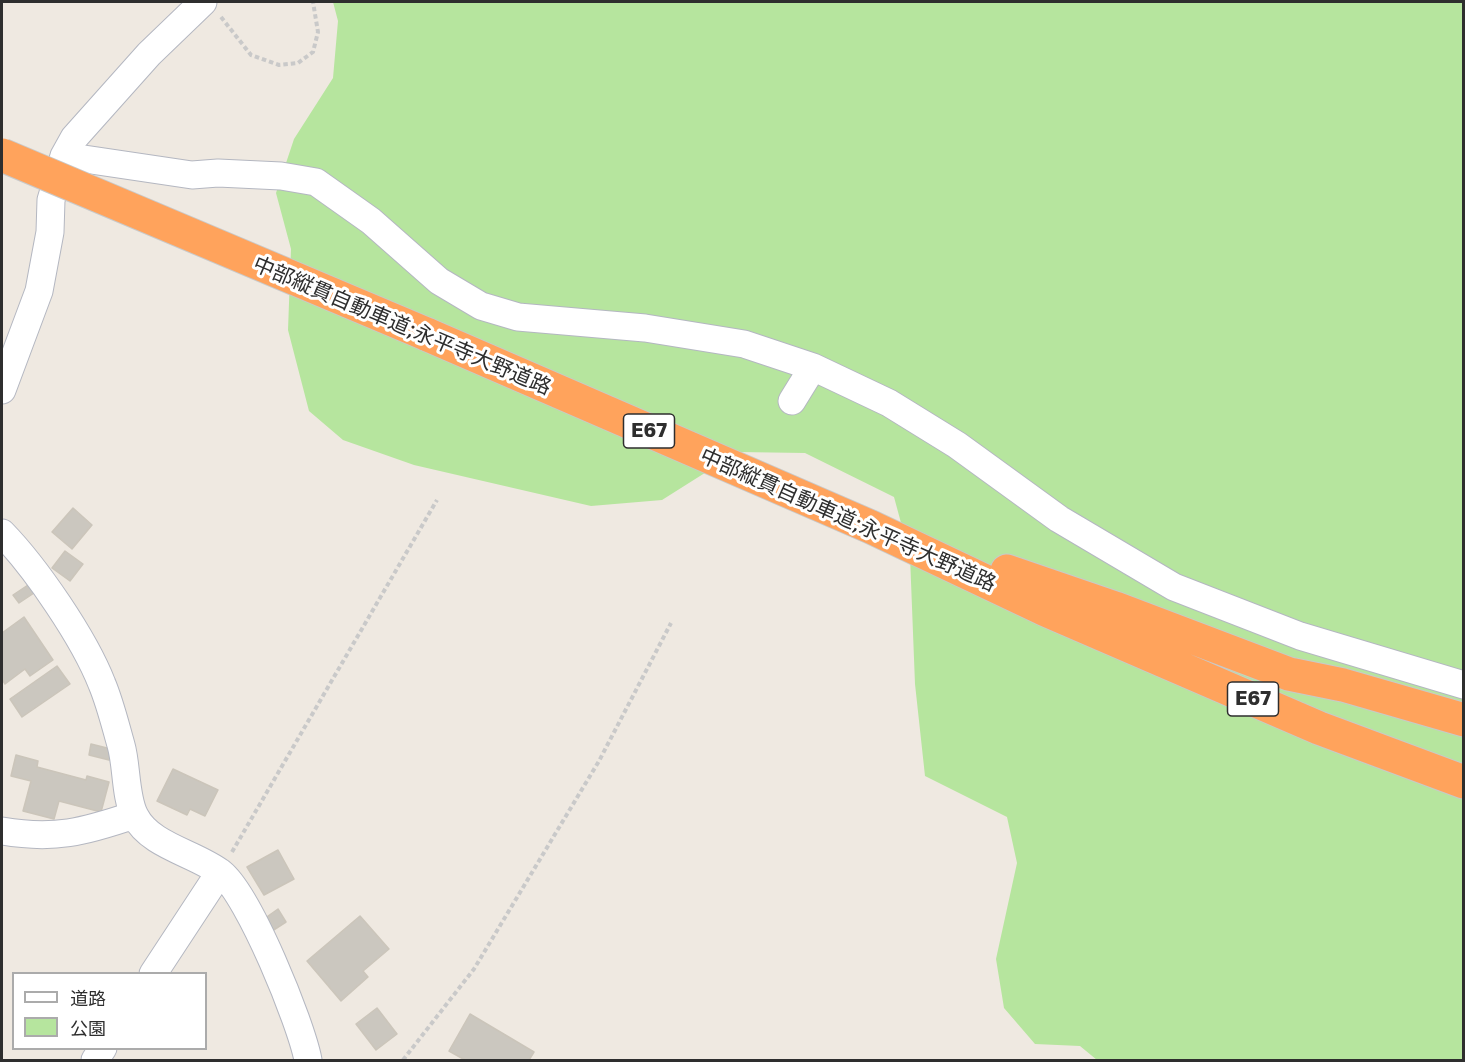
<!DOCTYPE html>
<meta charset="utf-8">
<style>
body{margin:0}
#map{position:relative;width:1465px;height:1062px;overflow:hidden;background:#efe9e1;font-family:"Golos Text","Noto Sans JP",sans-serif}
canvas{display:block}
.frame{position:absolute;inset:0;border:3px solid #2e2e2e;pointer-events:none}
.legend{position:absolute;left:12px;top:972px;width:195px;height:78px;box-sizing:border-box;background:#fff;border:2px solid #ababab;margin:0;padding:8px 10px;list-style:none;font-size:18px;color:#2e2e2e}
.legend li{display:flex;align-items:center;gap:12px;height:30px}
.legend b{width:30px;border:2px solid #ababab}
</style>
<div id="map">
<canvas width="1465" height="1062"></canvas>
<div class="frame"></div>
<ul class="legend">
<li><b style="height:8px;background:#fff"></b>道路</li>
<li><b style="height:16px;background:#b6e59e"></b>公園</li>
</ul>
</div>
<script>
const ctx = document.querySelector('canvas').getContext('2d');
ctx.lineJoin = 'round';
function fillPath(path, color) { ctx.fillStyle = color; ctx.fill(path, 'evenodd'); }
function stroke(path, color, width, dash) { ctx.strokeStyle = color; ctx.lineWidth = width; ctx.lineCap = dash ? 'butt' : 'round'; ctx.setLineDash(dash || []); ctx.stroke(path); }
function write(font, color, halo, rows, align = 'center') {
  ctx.font = font + ' "Golos Text","Noto Sans JP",sans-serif'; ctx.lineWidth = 6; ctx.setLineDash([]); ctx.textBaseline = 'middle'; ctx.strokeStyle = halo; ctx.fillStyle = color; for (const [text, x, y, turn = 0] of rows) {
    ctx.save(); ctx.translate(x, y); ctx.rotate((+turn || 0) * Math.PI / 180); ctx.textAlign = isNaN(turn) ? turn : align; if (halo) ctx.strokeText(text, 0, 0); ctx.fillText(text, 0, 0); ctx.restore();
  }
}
fillPath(new Path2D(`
 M333,2H1463V1060H1097L1080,1046L1035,1044L1004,1008L996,959L1017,863L1007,817L925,776L915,684L910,556L894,497L805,453L738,452L662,500L591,506L414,465L343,440L309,411L288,330L291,249L276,193L294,139L333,78L338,21Z`), '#b6e59e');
const building = new Path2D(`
 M73,508L92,525L72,549L52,532Z
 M65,551L83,564L70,581L52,568Z
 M28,585L34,593L19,603L13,595Z
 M24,617L53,660L30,676L25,669L5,684L2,679V633Z
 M57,666L70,684L22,717L10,699Z
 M91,744L111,749L109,760L89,755Z
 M16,755L38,761L37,767L86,780L87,776L109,782L101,812L59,801L54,819L23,811L31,781L11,776Z
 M173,769L218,790L205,816L190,809L187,815L157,801Z
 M278,850L294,879L264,895L247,867Z
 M278,909L286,922L269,933L261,921Z
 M360,916L389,949L363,971L368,977L341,1001L307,961Z
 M377,1008L397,1034L376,1050L356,1024Z
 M470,1014L534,1052L529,1060H465L449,1051Z`);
fillPath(building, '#cbc7bf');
stroke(building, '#cbc5ba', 1.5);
const minor = new Path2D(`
 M64,156L192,175L218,173L281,176L316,182L371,221L439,281L481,306L518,317L645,328L744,344L813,367L889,403L957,445L1059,519L1174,587L1300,636L1464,685
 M2,390L39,291L50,232L51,200L64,156L74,138L149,54L203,2
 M792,401L813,367
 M2,533C36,568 84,638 102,684C110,703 115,724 121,745C127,765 125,798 135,816C150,846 195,853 221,873C249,895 301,1023 308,1060
 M2,831C54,840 84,832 134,815
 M153,974L220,872
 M95,1060L103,1048`);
const highway = new Path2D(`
 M426,334L871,527L1046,610L1319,728L1464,782
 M1007,571L1115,608L1289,674L1343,685L1464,720`);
stroke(minor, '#b4b7c1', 29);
stroke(highway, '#c9c9c9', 35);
stroke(new Path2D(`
 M221,17L251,55L279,65L298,63L313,52L318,32L313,2
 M232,852L437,500
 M403,1060L474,969L599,761L671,623`), '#c9c9c9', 4, [4.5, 3]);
stroke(minor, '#fff', 27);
stroke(highway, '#ffa35c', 33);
const highwayBridge = new Path2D(`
 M2,155L426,334`);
stroke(highwayBridge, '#c9c9c9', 35, []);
stroke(highwayBridge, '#ffa35c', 33);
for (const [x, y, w] of [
 [649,431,51],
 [1253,699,51]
]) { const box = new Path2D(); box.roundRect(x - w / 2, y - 17, w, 34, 4.5); ctx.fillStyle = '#fff'; ctx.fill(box); stroke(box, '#2e2e2e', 1.5); }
write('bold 20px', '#2e2e2e', null, [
 ["E67",649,431],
 ["E67",1253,699]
]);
write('21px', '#2e2e2e', '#fff', [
 ["中部縦貫自動車道;永平寺大野道路",402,326,23],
 ["中部縦貫自動車道;永平寺大野道路",848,520,24]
]);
</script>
